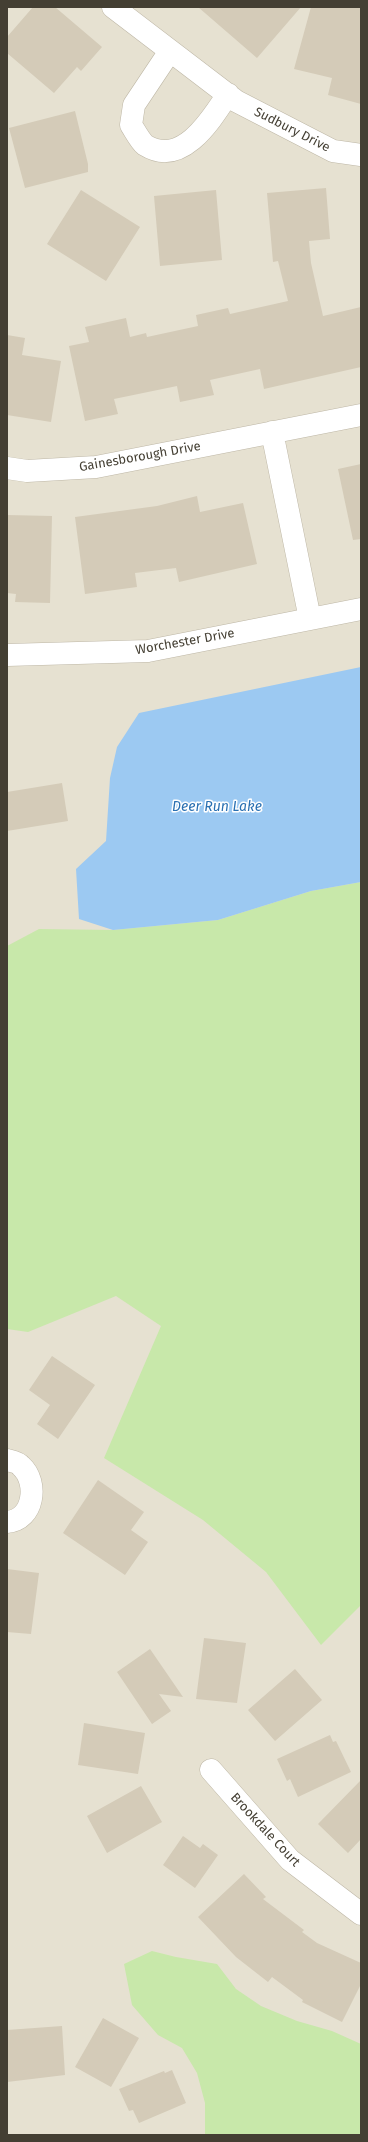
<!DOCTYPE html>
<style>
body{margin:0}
#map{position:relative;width:368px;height:2142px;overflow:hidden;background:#f2efe3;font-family:"Fira Sans",sans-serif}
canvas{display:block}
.frame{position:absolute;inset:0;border:8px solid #443f33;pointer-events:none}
</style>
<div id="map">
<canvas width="368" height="2142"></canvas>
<div class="frame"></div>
</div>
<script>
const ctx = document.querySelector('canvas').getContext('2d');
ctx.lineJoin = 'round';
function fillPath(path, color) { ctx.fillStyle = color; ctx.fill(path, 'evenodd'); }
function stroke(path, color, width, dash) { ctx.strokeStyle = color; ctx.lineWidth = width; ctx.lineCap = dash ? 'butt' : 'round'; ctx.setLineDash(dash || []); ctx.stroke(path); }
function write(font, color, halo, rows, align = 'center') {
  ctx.font = font + ' "Fira Sans",sans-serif'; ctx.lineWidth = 3; ctx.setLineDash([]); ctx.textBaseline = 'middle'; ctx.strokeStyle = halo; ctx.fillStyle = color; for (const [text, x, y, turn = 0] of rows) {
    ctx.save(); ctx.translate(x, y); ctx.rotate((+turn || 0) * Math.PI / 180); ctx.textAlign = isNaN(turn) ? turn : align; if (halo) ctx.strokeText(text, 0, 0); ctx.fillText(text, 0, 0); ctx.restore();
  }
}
fillPath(new Path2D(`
 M7,7H361V2135H7Z`), '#e6e1d1');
fillPath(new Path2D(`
 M361,882V1605L321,1645L266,1572L203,1520L104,1458L161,1326L116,1296L28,1332L7,1329V946L39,929L113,930L218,920L311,891Z
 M152,1951L176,1957L217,1964L236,1989L261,2006L297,2021L332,2031L361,2044V2135H205V2103L197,2073L182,2048L158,2035L132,2005L124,1964Z`), '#c8e8aa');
fillPath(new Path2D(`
 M361,667V882L311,891L218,920L113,930L79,919L76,869L106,841L110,778L117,747L139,713Z`), '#9cc9f2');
fillPath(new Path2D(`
 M33,7H55L102,47L81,71L77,67L54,93L7,53V37Z
 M198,7H301L257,58Z
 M311,7H361V104L328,95L332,78L294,69Z
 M75,111L88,164V172L25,188L9,128Z
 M326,188L330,239L309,241L311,263L323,316L361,307V367L264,389L260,369L210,380L214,395L180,402L177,386L114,399L118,414L85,421L69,346L89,342L85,327L126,318L130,337L146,333L147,337L198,326L196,315L228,308L230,314L288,301L278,261L273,262L267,193Z
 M81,190L140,227L106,281L47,244Z
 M216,190L222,260L160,266L154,196Z
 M7,335L25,338L22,355L61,361L51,422L7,415Z
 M361,464V539L353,540L338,469Z
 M197,496L200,512L243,503L257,564L179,582L176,568L135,573L137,587L85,594L75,517L157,506Z
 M7,515L52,516L50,603L15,602L16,594L7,593Z
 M62,783L68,821L7,831V792Z
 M52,1356L95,1385L58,1439L37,1424L50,1405L29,1390Z
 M98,1480L144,1512L131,1530L148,1542L125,1575L63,1533Z
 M7,1569L39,1573L31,1634L7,1632Z
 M204,1638L246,1643L237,1703L196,1699Z
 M150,1649L183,1697L159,1694L171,1711L152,1724L117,1672Z
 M295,1669L322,1700L275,1741L248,1710Z
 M84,1723L145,1733L138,1774L78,1765Z
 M330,1735L333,1742L336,1741L351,1772L298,1797L290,1779L287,1781L277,1759Z
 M361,1780V1839L348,1853L318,1824Z
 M141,1786L162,1822L107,1853L87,1816Z
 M183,1836L200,1848L203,1844L218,1855L195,1888L163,1865Z
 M244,1874L266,1897L263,1899L304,1930L302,1932L317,1943L361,1963V1984L342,2022L302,2002L303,2000L272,1977L268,1982L236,1957L198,1917Z
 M103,2018L139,2038L111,2087L75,2067Z
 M62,2026L65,2075L7,2082V2030Z
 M172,2070L186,2103L139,2123L133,2110L129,2111L119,2089L164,2071L165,2073Z`), '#d4cbb8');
const minor = new Path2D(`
 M113,7L236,101L333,151L361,155
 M170,51L134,105L131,125C135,131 140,141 145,145C182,168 211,120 228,94
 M272,432L310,619
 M7,468L27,471L96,467L361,415
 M7,655L148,651L361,609
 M7,1460C11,1461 18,1462 21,1466C39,1482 34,1520 7,1522
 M211,1770L290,1860L361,1914`);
stroke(minor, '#beb7a6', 23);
stroke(minor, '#fff', 22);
write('13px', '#443f33', '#fff', [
 ["Sudbury Drive",292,130,27],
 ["Gainesborough Drive",140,457,-10],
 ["Worchester Drive",185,642,-10],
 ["Brookdale Court",265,1830,47]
]);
write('italic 14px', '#2a70b2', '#fff', [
 ["Deer Run Lake",217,807]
]);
</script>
